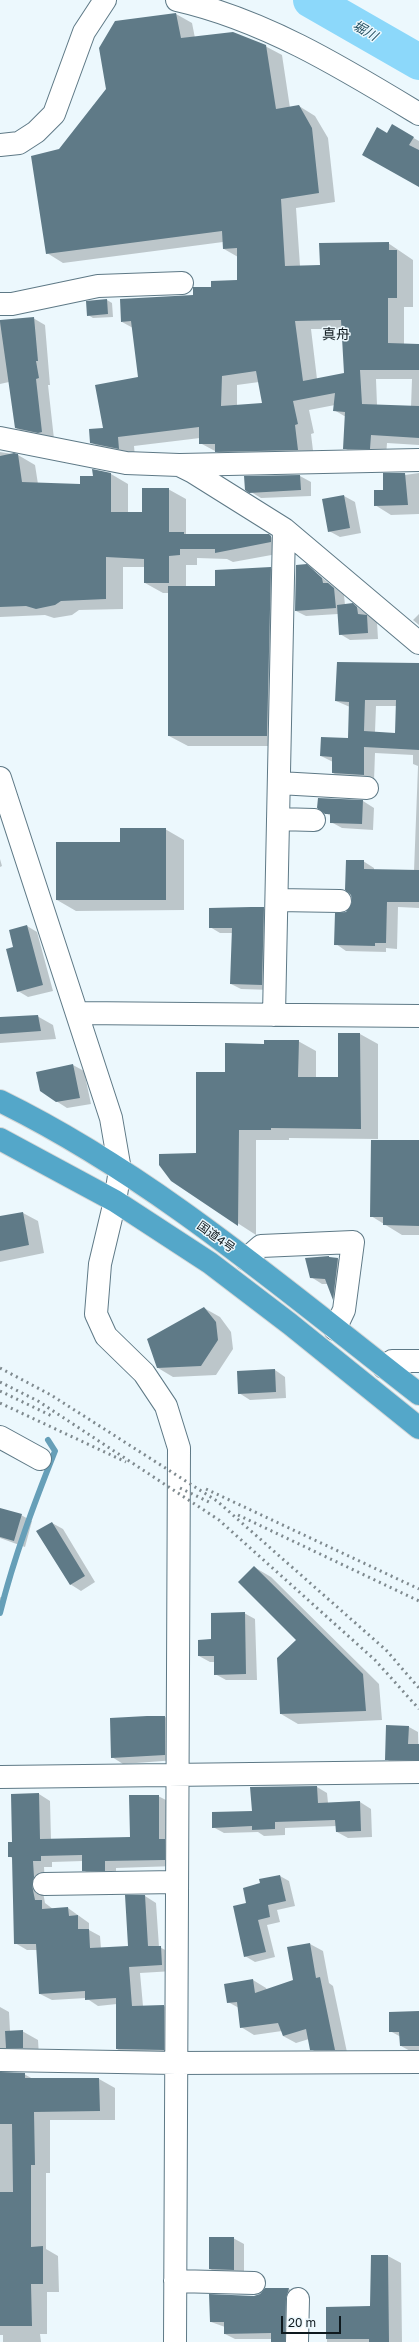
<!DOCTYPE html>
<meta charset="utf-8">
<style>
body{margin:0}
#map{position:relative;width:419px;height:2342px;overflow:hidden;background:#ecf8fd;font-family:"Golos Text",sans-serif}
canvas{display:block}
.scale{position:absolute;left:281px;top:2316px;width:60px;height:18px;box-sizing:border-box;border:2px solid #0e191e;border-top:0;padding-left:5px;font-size:12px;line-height:14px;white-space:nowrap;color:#0e191e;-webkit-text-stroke:3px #ecf8fd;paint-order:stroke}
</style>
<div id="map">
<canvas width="419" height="2342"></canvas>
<div class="scale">20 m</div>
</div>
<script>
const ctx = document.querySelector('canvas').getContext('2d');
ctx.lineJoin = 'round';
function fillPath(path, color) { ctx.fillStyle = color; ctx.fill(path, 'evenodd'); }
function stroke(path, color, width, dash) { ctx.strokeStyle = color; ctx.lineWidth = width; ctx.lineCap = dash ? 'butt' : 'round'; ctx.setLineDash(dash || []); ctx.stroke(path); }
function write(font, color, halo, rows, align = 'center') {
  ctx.font = font + ' "Golos Text","Noto Sans JP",sans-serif'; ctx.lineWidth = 3; ctx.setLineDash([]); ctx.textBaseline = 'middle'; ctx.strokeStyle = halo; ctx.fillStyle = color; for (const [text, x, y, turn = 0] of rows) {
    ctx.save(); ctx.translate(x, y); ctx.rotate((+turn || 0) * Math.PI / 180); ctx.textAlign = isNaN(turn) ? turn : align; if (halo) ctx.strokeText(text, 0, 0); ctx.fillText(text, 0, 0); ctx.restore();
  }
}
fillPath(new Path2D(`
 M176,14L192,23L195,38L265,46L282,55L290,108L299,106L315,116L328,138L335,202L296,208L300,266H321L388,243L413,260V307H404V344L419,345V445L387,443L386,457H360L344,448L346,417L334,410L335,405L309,410L314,433L311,434L314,459L232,460L200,443V438L134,446L135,457L107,452L91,442L104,429L139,378L133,328L122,322L212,288L238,281V257L224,249L223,242L63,263L47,253L60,150ZM311,329H343L345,374L317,379ZM376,379H412L411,407L377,405ZM259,382L263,404L237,406V385Z
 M392,126L419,141V187L387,134Z
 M107,300L112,303L113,317L93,318L88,315Z
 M33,318L45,325L50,385H48L54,439L28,435L16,428L9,382L0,384V323Z
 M0,452L18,455L35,465L38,484L81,485L94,477L111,474L128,484V513H143L168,489L186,499V534L271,537L288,547V552L233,562L227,559L197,558V565H186V587H216L270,568L289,579L286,746H188L169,736V593H163L145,583V567H123V609L79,610L72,615L54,618L45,615L0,617Z
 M419,473V514L391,515L375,505L384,491V474L405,475Z
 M300,476L311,482V496L261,498L246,489Z
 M344,496L355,502L361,533L340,537L329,531Z
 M306,565L344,595L345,605L353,604L377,622L378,639L350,640L340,634L338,614L306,616L296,611Z
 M419,614V625L413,620Z
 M419,669V908L398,907L397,949L386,948V952L346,951L336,944L347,913L354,902L363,861L374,868V871H414L418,766L413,764V755L375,753L374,781L344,779L333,773V762L321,756L349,739L350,707L336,701ZM376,706H397L396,734L375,732Z
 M319,799L363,801L374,808L373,830L342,828L331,822V816L325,813Z
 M165,829L184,840V910L76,911L57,900L121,843Z
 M0,859L2,866L0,867Z
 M263,908L273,914L272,990L241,989L231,984L233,933H220L210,927Z
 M27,926L37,932L53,991L28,997L18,991L14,948Z
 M37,1016L53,1025L56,1039L0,1043V1018Z
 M339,1034H360L378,1044V1139L289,1138V1140H256V1235L171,1180L197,1154L226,1073L265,1045L298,1041L316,1051V1078H339Z
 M73,1065L84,1071L91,1104L67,1108L56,1101Z
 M419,1141V1235H402L371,1216Z
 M23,1213L38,1221L44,1253L0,1262V1217Z
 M328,1257L338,1259L349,1265L343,1305L334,1299L328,1284H322L311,1277Z
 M204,1308L220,1317L231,1332L233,1349L216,1375L173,1377L158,1368Z
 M275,1370L285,1377L286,1398L250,1400L239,1393Z
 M0,1509L21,1515L32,1521L25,1547L0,1538Z
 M52,1523L63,1529L95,1582L81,1591L70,1584Z
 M254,1567L271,1577L379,1684L382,1720L298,1724L281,1714L298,1640Z
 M0,1597L4,1599L0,1614Z
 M244,1613L255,1619L257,1680H226L215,1674V1662H210L199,1656L212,1640Z
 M165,1717L176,1723V1760L123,1764L112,1757L111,1719Z
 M409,1727L418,1732L419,1766L396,1765L386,1759Z
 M317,1787L327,1793L328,1803L360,1802L371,1809L372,1837L348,1838L337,1832V1826L285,1828V1835L264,1836L258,1832L224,1833L213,1827Z
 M39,1794L50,1801L51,1840L131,1838L158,1796L170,1802L176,1866L116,1868V1877H95L83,1870V1861L52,1862V1867H44L45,1884L43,1892L45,1903L53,1909L68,1908L89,1923V1930L100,1936L101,1949L129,1947L145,1896L156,1903L159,1947L172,1953L174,1971L140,1973L143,2006H164L175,2013V2056H128L117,2049V2004L98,2006L86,1998L52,2000L40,1994L37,1950H27L15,1943L14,1859L9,1856L13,1843Z
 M280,1876L289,1881L295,1906L277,1910L280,1922L267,1925L275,1957L255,1962L245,1956L247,1904L261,1884Z
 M310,1944L323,1951L329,1983L333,1986L348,2057H324L311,2049L309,2039L296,2043L283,2036L282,2031L254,2035L241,2027L239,2008L228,2002L253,1980L266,1988L267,1990L294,1981Z
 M0,2003V2007L9,2012L10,2031H22L38,2040L39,2056L3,2070L4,2072L24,2074L33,2079H99L115,2088V2120H50V2173H46V2249L58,2256L59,2292H47V2334H40L41,2342H3V2335H0Z
 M419,2012V2052H412L401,2046V2037L390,2031Z
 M233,2238L244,2244V2276L221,2275L210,2269Z
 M372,2256H388L401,2263L402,2342H419H327V2308L371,2307Z
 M266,2289H289L299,2294L294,2342H272V2339H235L225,2334V2327L211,2322L254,2296L261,2295ZM286,2293H289L285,2304Z`), '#0003');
stroke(new Path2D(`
 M0,1613C14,1557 34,1504 55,1451L48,1440`), '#669fb8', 6);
stroke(new Path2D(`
 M311,0L419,62`), '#8cd8fa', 36);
fillPath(new Path2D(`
 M176,13L181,38L233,32L266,45L276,109L299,105L312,128L319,193L281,199L285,266L320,265L319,243L389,242V250H397V298H388V343L419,344V370H360L362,404L419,406V438L371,435L370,449H343L345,412L333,411L335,393L293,401L298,424L295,425L298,450L215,452V444H199V427L118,437L119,449L90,443L89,429L103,428L95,385L138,377L131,321L121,322L120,299L193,295V287H211V281L237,280V248L223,249L222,231L46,254L31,156L59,149L106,89L99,48L115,21ZM341,320L344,373L303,381L295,321ZM256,371L262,403L221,406L222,376Z
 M392,124L414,137L409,145L419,150V187L362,155L377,127L387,133Z
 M107,299L108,314L87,316L86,301Z
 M34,317L38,361H36L39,378L36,379L42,432L38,433L15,428L0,322V320Z
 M14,453L18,454L22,482L80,484V476H93L92,469L111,473V512H142V488H169V532H184V534H269L271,536V542L215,553V549H180V555L169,556V583H144V559L106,557V599L61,601L55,605L36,609L26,606L0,607V456Z
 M383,473H405L408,505L374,506V490H383Z
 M300,475L301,490L249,493L245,490L244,476Z
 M344,495L350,528L328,532L322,499Z
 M307,564L322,578L323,583H328L334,588L336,608L295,611L296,565Z
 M271,567L267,736H168V586H215V570Z
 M353,603L357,607L358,614L367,615L368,633L339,635L337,605Z
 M337,662L419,663V750L364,747V775L332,773V757L320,756L321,737L348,738L349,702L335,701ZM365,700H396L395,733L364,731Z
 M318,798L363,800L362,824L330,823V814H325L317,808Z
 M120,828H166V900H56V842H120Z
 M346,860H364V869L419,870V902H387L386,943H375V946L334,945L335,913L346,912L352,902L351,895L345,890Z
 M251,907H264L262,985L230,984L232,928H209V908Z
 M27,925L43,985L17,992L6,949L13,947L9,930Z
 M38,1015L41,1031L0,1034V1017Z
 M338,1033H360L361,1129L271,1128V1130H239L238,1226L171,1181L159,1165V1154L196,1153V1072H225V1043L264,1044V1040H299L298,1077H338Z
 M73,1064L80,1098L56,1102L40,1091L36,1072Z
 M371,1140H419V1226L383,1225V1217H370Z
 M23,1212L29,1245L0,1251V1216Z
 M329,1256V1257L338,1258L333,1300L325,1279L310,1278L305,1258Z
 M204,1307L216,1322L218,1340L201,1366L157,1368L147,1339Z
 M275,1369L276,1392L238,1394L237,1371Z
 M0,1508L22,1514L14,1541L0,1537Z
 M52,1522L85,1576L70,1585L36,1531Z
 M254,1566L363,1674L366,1711L280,1714L277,1658L296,1640L238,1582Z
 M245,1612L246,1674L214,1675V1656H198V1640L211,1639V1613Z
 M147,1716H165V1755L111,1758L110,1718Z
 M386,1725L409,1726L408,1744H419V1760H385Z
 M317,1786L318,1803L360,1801L361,1831L336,1832L335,1820L275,1822V1829L252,1830V1826L212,1828V1812L252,1811L250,1787Z
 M39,1793L40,1839L130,1837L129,1795H159V1839H165V1860L105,1861V1871H82V1855L41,1856V1861H33L34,1877L32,1885L35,1900H42V1909L68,1907L69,1916L78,1915V1929H89L90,1948L128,1946L125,1895H145L148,1946H161L162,1965L129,1967L132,2006L164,2005V2050L116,2049V1998L85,2000V1991L39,1994L36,1944H14L12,1857H8V1842H12L11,1794Z
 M280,1875L286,1901L268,1905L270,1917L258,1920L266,1952L244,1957L233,1906L246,1903L243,1888L260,1883L259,1879Z
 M310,1943L316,1978L320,1977L335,2050H310L306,2029L283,2036L278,2023L240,2028L237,2002L227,2003L224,1984L253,1979L255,1993L293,1980L287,1947Z
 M419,2011V2046H400L399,2032H389V2012Z
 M23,2030V2048H6L5,2031Z
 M0,2072L25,2073V2078H99L100,2111L34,2112L35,2165H31V2247L43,2246V2284H31L32,2326H0V2192H13L12,2124H0Z
 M209,2237H234V2270L209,2269Z
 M371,2255H388L389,2342H369V2339H326V2307L370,2306Z
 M265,2288H289L286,2299L285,2342H271V2333L224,2334V2322H210L209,2294L254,2296L260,2294Z`), '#5f7a87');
const minor = new Path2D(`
 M177,0C265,20 343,68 419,114
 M0,145L19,143L36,132L54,114L84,32L105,0
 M0,304H12L98,286L182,283
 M0,438L126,463L179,465L193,472L284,529L419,643
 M180,465L419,460
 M0,778L111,1118L120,1170L115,1201L100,1264L96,1314L106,1336L144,1373L166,1406L179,1448L175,2342
 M279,783L367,788
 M278,819L314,820
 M277,900L340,901
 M78,1013L419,1016
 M274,1015L284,529
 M246,1259L261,1246L353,1242L344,1310L335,1329
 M384,1367L392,1361H419
 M0,1437L40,1459
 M0,1777L419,1772
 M44,1884L176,1882
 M0,2060L176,2063L419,2062
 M175,2281L254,2283
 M297,2342L298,2299`);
const highway = new Path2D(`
 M0,1101C153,1176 285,1290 419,1394
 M0,1139L115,1201L210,1263L290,1324L419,1428`);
stroke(minor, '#5e7986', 24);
stroke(highway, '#d4d6d6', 24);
stroke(minor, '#fff', 22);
stroke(highway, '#54a7c9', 22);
stroke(new Path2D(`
 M0,1368L51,1395L217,1501L386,1650L419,1688
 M0,1382L38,1401L219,1520L375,1660L419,1709
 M0,1391L54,1417
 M0,1403L126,1462
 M180,1488L211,1503
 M206,1489L419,1589
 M238,1515L419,1601`), '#7f8a8f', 3, [2, 4]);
write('12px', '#0e191e', '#ecf8fd', [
 ["国道4号",216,1237,36]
]);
write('italic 13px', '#255162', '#ecf8fd', [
 ["堀川",365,31,30]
]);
write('14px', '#0e191e', '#ecf8fd', [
 ["真舟",336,335]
]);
</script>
